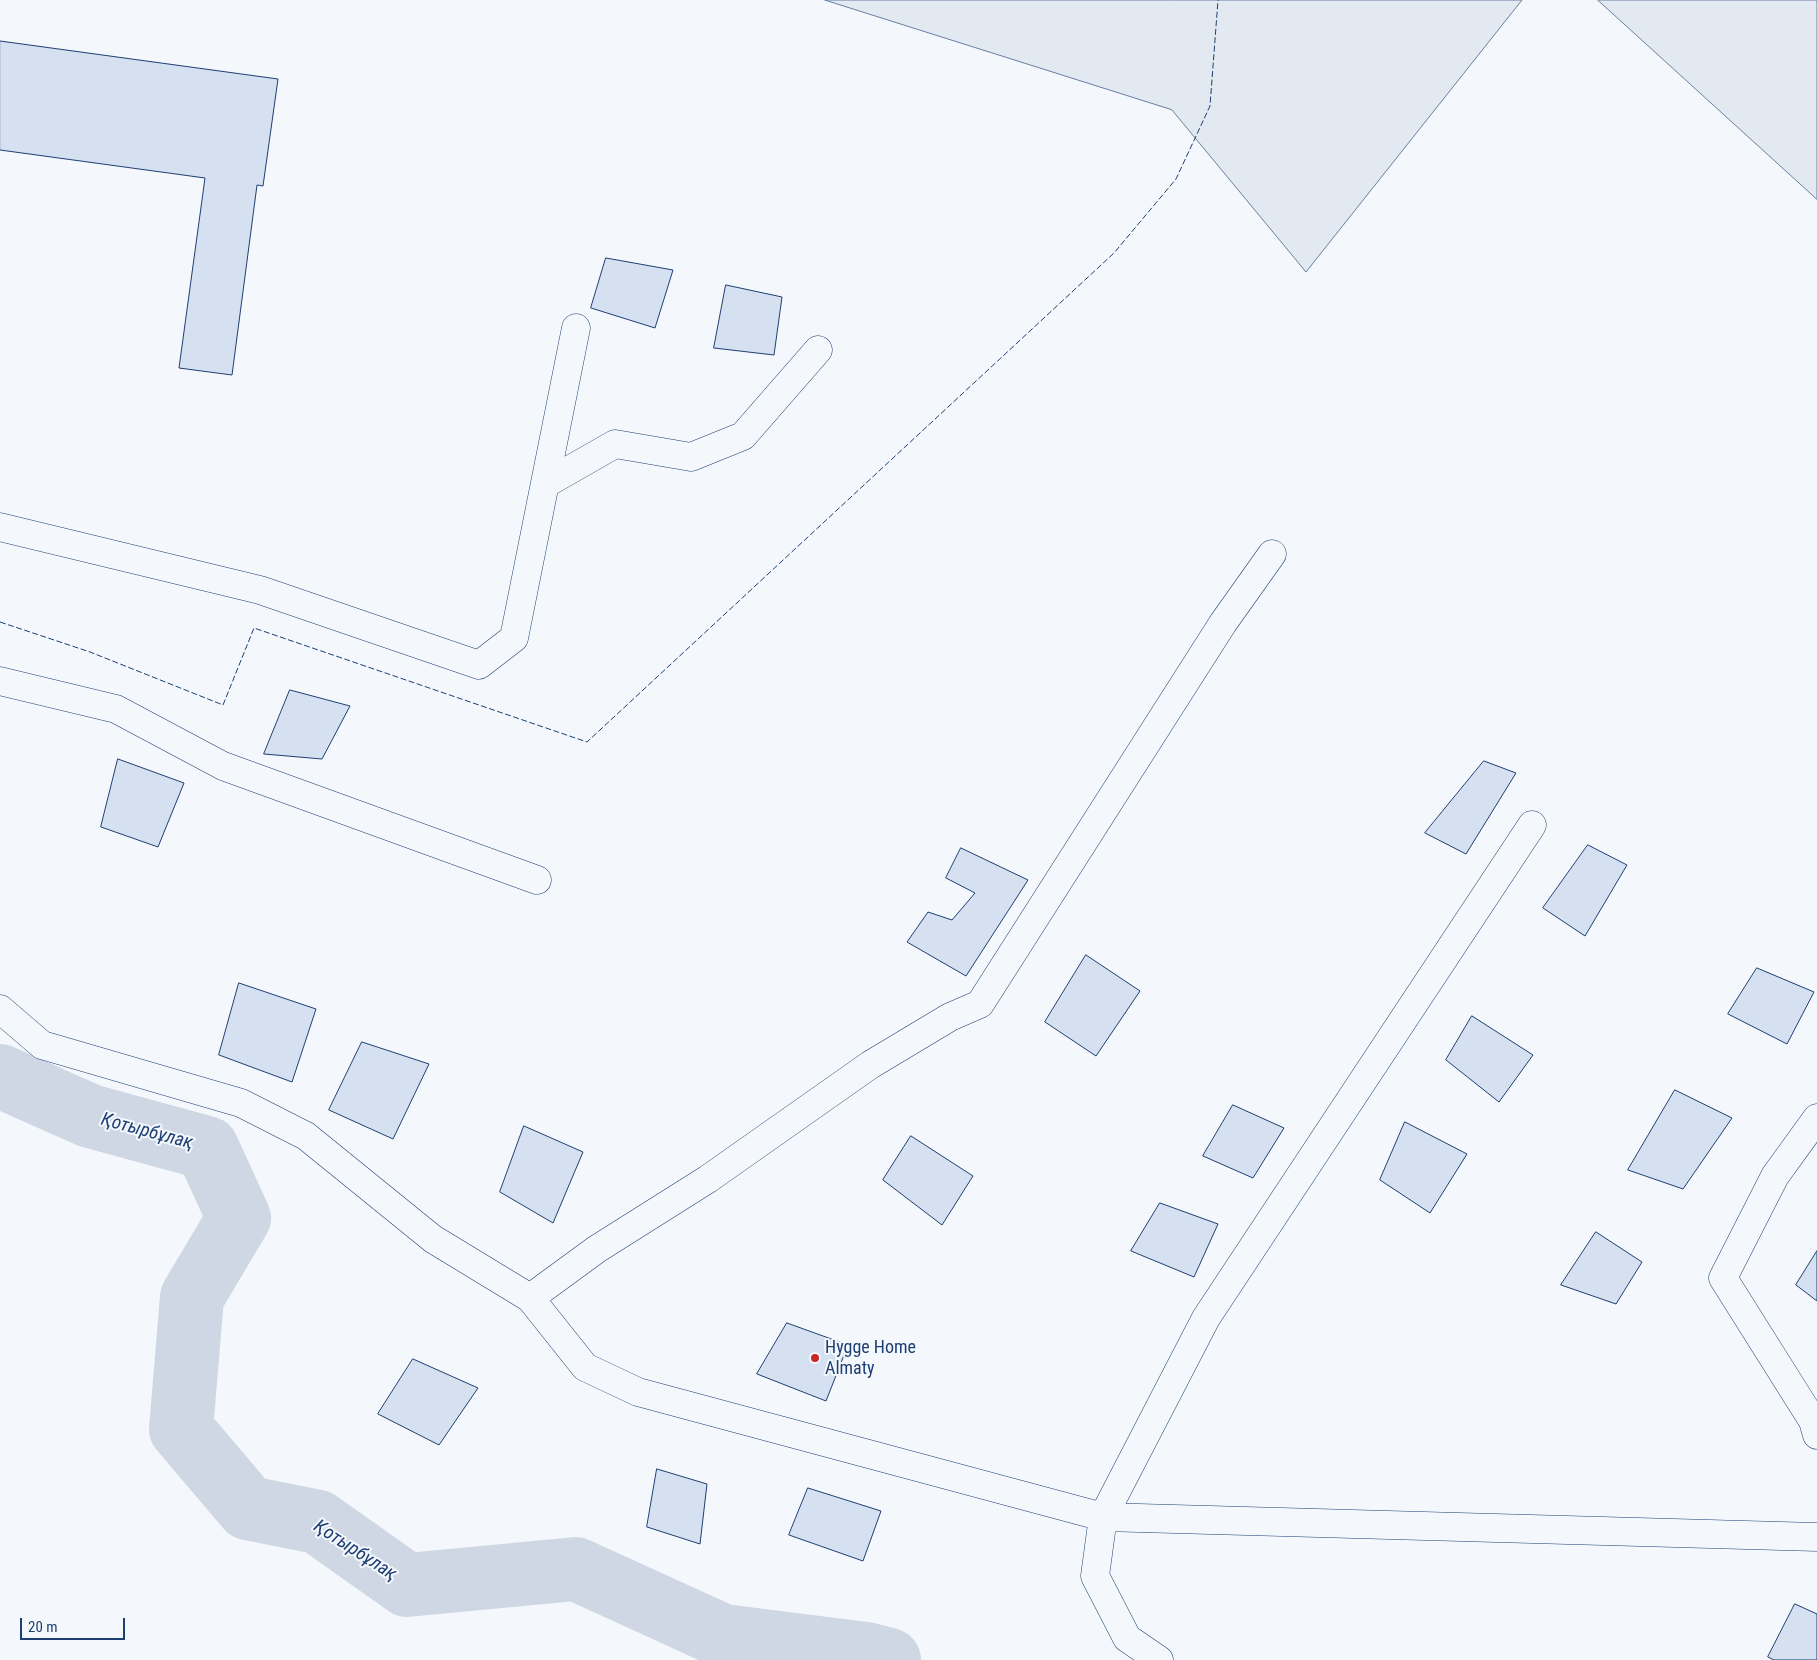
<!DOCTYPE html>
<meta charset="utf-8">
<style>
body{margin:0}
#map{position:relative;width:1817px;height:1660px;overflow:hidden;background:#f4f7fb;font-family:"Roboto Condensed",sans-serif}
canvas{display:block}
.scale{position:absolute;left:20px;top:1618px;width:105px;height:22px;box-sizing:border-box;border:2px solid #1d3f73;border-top:0;padding-left:6px;font-size:15px;line-height:18px;white-space:nowrap;color:#1d3f73;-webkit-text-stroke:4px #f4f7fb;paint-order:stroke}
</style>
<div id="map">
<canvas width="1817" height="1660"></canvas>
<div class="scale">20 m</div>
</div>
<script>
const ctx = document.querySelector('canvas').getContext('2d');
ctx.lineJoin = 'round';
function fillPath(path, color) { ctx.fillStyle = color; ctx.fill(path, 'evenodd'); }
function stroke(path, color, width, dash) { ctx.strokeStyle = color; ctx.lineWidth = width; ctx.lineCap = dash ? 'butt' : 'round'; ctx.setLineDash(dash || []); ctx.stroke(path); }
function write(font, color, halo, rows, align = 'center') {
  ctx.font = font + ' "Roboto Condensed",sans-serif'; ctx.lineWidth = 4; ctx.setLineDash([]); ctx.textBaseline = 'middle'; ctx.strokeStyle = halo; ctx.fillStyle = color; for (const [text, x, y, turn = 0] of rows) {
    ctx.save(); ctx.translate(x, y); ctx.rotate((+turn || 0) * Math.PI / 180); ctx.textAlign = isNaN(turn) ? turn : align; if (halo) ctx.strokeText(text, 0, 0); ctx.fillText(text, 0, 0); ctx.restore();
  }
}
const green = new Path2D(`
 M825,0H1522L1306,272L1172,110Z
 M1598,0H1817V199Z`);
fillPath(green, '#e3e9f0');
stroke(green, '#687fa3', 1);
stroke(new Path2D(`
 M0,1076L90,1116L207,1148L239,1218L192,1297L181,1429L248,1508L318,1522L407,1585L576,1569L723,1636L866,1654L889,1660`), '#cfd7e4', 64);
const building = new Path2D(`
 M0,41L278,79L263,186L257,185L232,375L179,368L205,178L0,150Z
 M606,258L673,270L655,328L591,308Z
 M726,285L782,297L774,355L714,348Z
 M290,690L350,706L322,759L264,754Z
 M118,759L184,783L158,847L101,827Z
 M1484,761L1516,773L1466,854L1425,833Z
 M1588,845L1627,865L1585,936L1543,908Z
 M961,848L1028,880L966,976L907,942L928,912L952,920L975,893L946,878Z
 M1086,955L1140,991L1096,1056L1045,1022Z
 M1757,968L1814,992L1787,1044L1728,1014Z
 M239,983L316,1009L292,1082L219,1055Z
 M1472,1016L1533,1055L1499,1102L1446,1060Z
 M362,1042L429,1064L393,1139L329,1110Z
 M1675,1090L1732,1118L1683,1189L1628,1170Z
 M1233,1105L1284,1128L1253,1178L1203,1156Z
 M1405,1122L1467,1154L1430,1213L1380,1180Z
 M524,1126L583,1152L553,1223L500,1192Z
 M911,1136L973,1176L942,1225L883,1180Z
 M1160,1203L1218,1224L1194,1277L1131,1251Z
 M1596,1232L1642,1262L1616,1304L1561,1285Z
 M1817,1251V1301L1796,1285Z
 M787,1323L848,1345L826,1401L757,1374Z
 M413,1359L478,1388L439,1445L378,1414Z
 M657,1469L707,1484L700,1544L647,1527Z
 M808,1488L881,1511L863,1561L789,1535Z
 M1795,1604L1817,1614V1660H1774L1768,1657Z`);
fillPath(building, '#d5e0f0');
stroke(building, '#1d3f73', 1);
const minor = new Path2D(`
 M545,484L615,444L691,457L743,436L818,350
 M0,527L260,590L479,665L514,638L576,328
 M0,681L116,709L223,766L537,880
 M0,1009L42,1045L241,1103L306,1136L433,1239L530,1298L585,1367L638,1392L1103,1517L1817,1537
 M1817,1118L1775,1176L1723,1278L1813,1421L1817,1435
 M530,1298L597,1249L708,1179L870,1065L950,1017L980,1004L1223,623L1272,554
 M1159,1660L1127,1638L1095,1576L1103,1517L1206,1318L1532,825`);
stroke(minor, '#1d3f73', 29);
stroke(minor, '#f4f7fb', 28);
stroke(new Path2D(`
 M0,622L90,652L223,705L254,628L587,742L1114,253L1176,179L1210,106L1218,0`), '#1d3f73', 1, [6, 2.5]);
for (const [x, y, r, color] of [
 [815,1358,5,"#c62828"]
]) { const dot = new Path2D(); dot.arc(x, y, r, 0, 2 * Math.PI); ctx.fillStyle = color; ctx.fill(dot); stroke(dot, '#f4f7fb', 2); }
write('18px', '#1d3f73', '#f4f7fb', [
 ["Hygge Home",825,1348],
 ["Almaty",825,1369]
], 'left');
write('italic 19px', '#1d3f73', '#f4f7fb', [
 ["Қотырбұлақ",147,1132,15],
 ["Қотырбұлақ",355,1551,33]
]);
</script>
